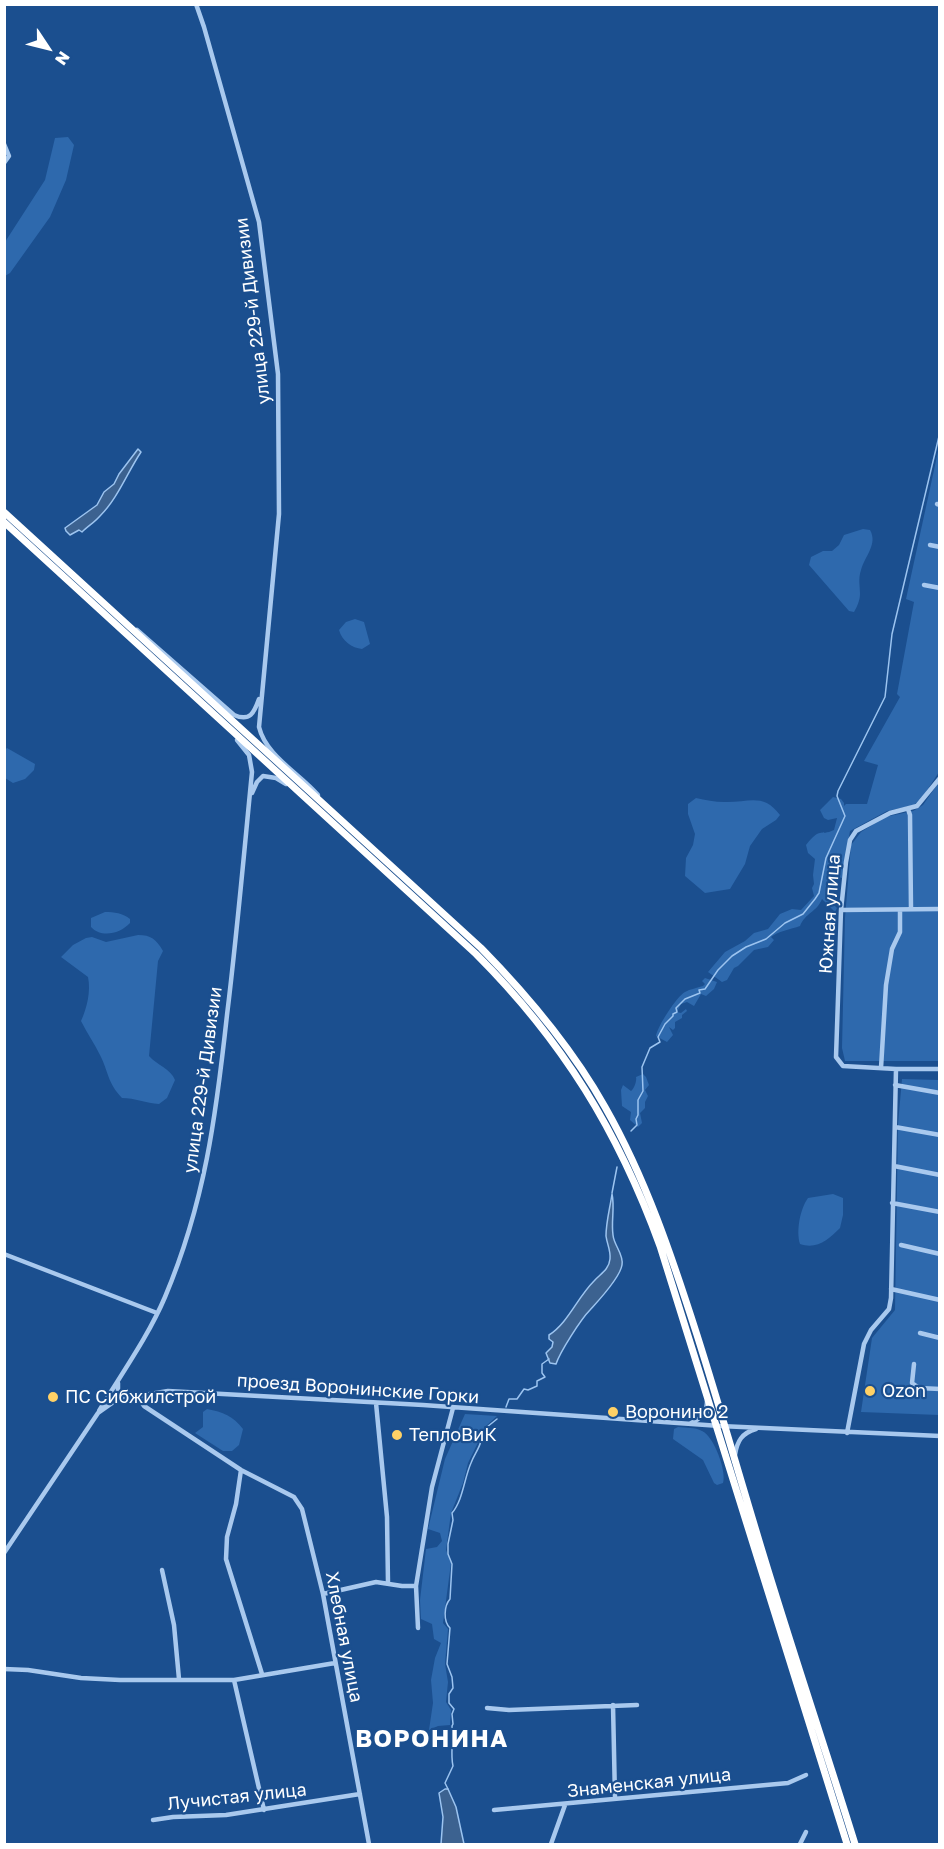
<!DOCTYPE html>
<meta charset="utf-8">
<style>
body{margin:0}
#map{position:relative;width:944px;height:1849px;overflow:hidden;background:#1b4f8f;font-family:"Golos Text",sans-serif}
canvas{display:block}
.frame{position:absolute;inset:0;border:6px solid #fff;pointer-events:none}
.north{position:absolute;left:18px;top:18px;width:60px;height:60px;-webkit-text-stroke:4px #1b4f8f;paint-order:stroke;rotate:125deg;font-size:16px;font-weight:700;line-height:24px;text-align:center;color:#fff}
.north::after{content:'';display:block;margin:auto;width:21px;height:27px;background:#fff;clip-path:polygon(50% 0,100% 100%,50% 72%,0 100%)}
</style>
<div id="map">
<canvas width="944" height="1849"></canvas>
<div class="frame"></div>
<div class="north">N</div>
</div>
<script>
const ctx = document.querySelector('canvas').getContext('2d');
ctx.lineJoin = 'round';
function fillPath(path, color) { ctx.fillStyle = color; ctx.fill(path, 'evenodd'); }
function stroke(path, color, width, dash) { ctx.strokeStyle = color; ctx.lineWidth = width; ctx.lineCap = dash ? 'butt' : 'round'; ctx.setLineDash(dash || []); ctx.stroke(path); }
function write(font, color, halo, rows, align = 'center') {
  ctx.font = font + ' "Golos Text",sans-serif'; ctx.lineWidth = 4.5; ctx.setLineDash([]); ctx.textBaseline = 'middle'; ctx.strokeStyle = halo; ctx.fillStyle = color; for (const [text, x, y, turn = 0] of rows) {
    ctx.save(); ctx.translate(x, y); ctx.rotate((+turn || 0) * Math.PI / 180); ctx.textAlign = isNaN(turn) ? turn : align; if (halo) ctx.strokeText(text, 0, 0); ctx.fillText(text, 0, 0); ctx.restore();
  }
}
fillPath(new Path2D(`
 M68,137L74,145L66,180L50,217L10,273L5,276V242L45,180L55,138Z
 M939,447V772L922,798L914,805L887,811L850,831L842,878L828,876L827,898L837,908L835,912L822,899C817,912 805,913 800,926C791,929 777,932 771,937L774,940L768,947L754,950L738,966L734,968L727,980L722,982L708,972L725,952L745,941L754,933L768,929L780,914L792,909L801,910L814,896L812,888L814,884L813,875L815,859L808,853L806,845C821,826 819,837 834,830L837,818L828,820L824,818L820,810L833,797L841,799L844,803V806L846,804H867L878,765L864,761L900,697L897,694L914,602L906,599Z
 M863,529L870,530C878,544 865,556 861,570C858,579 860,585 860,594C860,600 857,607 854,612L849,611L809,565L811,557L823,551H832L839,545L844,535Z
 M355,619L364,622L370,644L362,649C352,648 342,641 339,630L346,622Z
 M7,748L35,764L34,770L25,779L13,783L5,778V750Z
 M939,782V1061H845L842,1048L845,918L851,845L861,832L885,817L913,811L923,805Z
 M696,798C705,800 715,802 724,802C748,803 763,792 780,815L776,820L762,829L750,846L745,864L730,889L705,893L685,876L686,858L693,845L695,834L688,814V804Z
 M105,912C114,912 123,913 130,919V923C120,934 101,938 91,927V918Z
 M138,935C151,935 156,939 163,951L158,961L149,1056C157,1065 171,1069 175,1080L167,1098L159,1104C146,1103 135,1098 122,1098C107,1082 109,1073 100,1055C94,1043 87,1033 81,1021C87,1008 91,991 88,977L61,957L73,945L86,938L92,937L106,942Z
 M705,978L717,982L714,989L706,996L701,994L694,1006L687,1002L681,1004L677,1012L681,1013L686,1009L687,1011L682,1015V1018L675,1022V1028L673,1030L669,1027L673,1035L667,1042L656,1036C657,1027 677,996 685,992C690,989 697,988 703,986L705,984L702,981Z
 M643,1074L646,1077L649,1085L645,1090L648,1096L645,1102V1108L640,1113L642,1123L638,1127L630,1120L631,1112L622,1106L621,1090L623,1085L631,1091C634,1089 637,1081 636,1077Z
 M902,1079L939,1080V1415L861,1412L872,1338L895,1310L898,1124Z
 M833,1194L843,1198V1215L840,1228C829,1239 817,1250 800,1244C796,1231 800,1209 808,1198Z
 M207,1409C223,1412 233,1416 243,1429L239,1445L232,1451H223L195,1433L203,1427V1412Z
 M465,1414L497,1416L486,1426L468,1463L463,1483L451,1513L446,1550L451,1563L443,1623L448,1629L445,1664L448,1682L446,1702L451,1710L450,1725L438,1726L429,1730L433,1703L431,1680L435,1658L441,1643L434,1639L432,1624L421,1619L420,1600L426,1549L437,1547L442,1541L440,1533L428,1529L445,1459Z
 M678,1427C686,1428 695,1427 702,1431C714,1436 727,1472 723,1483L717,1485L714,1483L703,1460L673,1439L674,1429Z`), '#2e69ad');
const water = new Path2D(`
 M138,449L141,452C127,473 118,498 100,516C95,522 88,526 82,532L79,530L70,535L66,531L65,528L97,505L104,492L114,484L119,474Z
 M612,1194C615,1207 611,1221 613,1235C614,1246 624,1254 622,1265C620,1278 599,1300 590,1310C581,1319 560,1352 556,1364L550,1363L546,1353L552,1347L553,1342L549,1339V1335C568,1323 577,1298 594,1281C600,1274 609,1270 610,1259C611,1251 607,1244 606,1236C606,1222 610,1208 612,1194Z
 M445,1789H448L456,1807L464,1844H441L443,1817L439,1793Z`);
fillPath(water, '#3c6290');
stroke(water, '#9cc4f0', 1.5);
stroke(new Path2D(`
 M631,1131L637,1125L636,1119L638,1115V1100L643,1091L642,1067L650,1048L660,1042L658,1037L665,1024L673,1016V1014L677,1012L676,1008L685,999L700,993L699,990L705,989L718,970L732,956L746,947L766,939L785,923L803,914L815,899L819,893L826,858L845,816L837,796L838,791L885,697L892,634L940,432
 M612,1193L617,1167
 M506,1407L509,1399H517L524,1389L528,1390L537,1386V1381L545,1377L542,1373V1364L549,1359
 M448,1789L445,1783L453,1766C450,1753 454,1740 452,1726L453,1724L452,1714L454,1709L449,1703V1694L453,1688L452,1677L447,1664L450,1628C443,1621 444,1606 450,1599L452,1564L448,1554V1544L453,1520L452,1513C463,1500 464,1479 471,1463C474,1455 479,1449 481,1441L485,1439L482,1436L487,1427L497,1419`), '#9cc4f0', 1.5);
stroke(new Path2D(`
 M196,4L204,27L259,222L278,374L279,514L259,727C266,756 299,773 318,795
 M4,144L9,156L4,163
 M937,504L940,505
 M930,545L940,547
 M924,585L940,588
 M137,630L234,715C250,722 254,713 259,699
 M940,778L917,806L890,813L856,831L850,840L846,862L841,910L836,1057L843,1066L896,1069H940
 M252,793L257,782L263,776L276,778L286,784
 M908,809L910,815L911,909
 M841,910L940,909
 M881,1068L886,985L892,949L900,932V910
 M895,1085L940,1093
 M895,1127L940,1135
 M894,1166L940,1175
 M892,1203L940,1212
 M901,1245L940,1254
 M4,1254L157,1313
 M891,1289L940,1300
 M920,1333L940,1338
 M914,1364L912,1383L919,1388L940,1389
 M118,1383V1392L125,1397
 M137,1396L144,1406L241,1470L294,1497L302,1509L323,1594L369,1844
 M376,1403L387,1517L388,1583
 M99,1411C122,1373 148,1337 165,1297C205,1202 216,1116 227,1015C237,934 244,853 252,772L249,755L237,740
 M691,1423C702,1418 707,1413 707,1400
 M847,1433L864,1344L871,1330L889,1309L891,1298L896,1069
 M735,1455C737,1441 742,1433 756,1429
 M241,1470L236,1504L227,1537L226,1559L262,1674
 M4,1553L98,1413L115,1401L126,1398L168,1391L423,1405L720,1426L940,1436
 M162,1570L174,1625L179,1679
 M323,1594L376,1582L402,1586H416
 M418,1628L416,1586L432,1487L453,1408
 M4,1669L28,1670L81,1678L120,1680H234L335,1663
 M234,1680L264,1810
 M613,1705L615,1798
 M487,1708L509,1710L637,1705
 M494,1810L788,1783L806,1775
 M153,1820L173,1817L226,1815L360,1794
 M551,1844L565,1805
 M800,1844L806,1832`), '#a9c9ee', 4.5);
stroke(new Path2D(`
 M4,512L481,948C528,996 572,1048 605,1107C646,1179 672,1257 697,1335C718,1401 737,1468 757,1534C788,1638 823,1741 855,1844
 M4,522L476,954C563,1041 618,1131 660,1246L847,1844`), '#fff', 7);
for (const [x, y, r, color] of [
 [870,1391,6,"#ffd166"],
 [53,1397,6,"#ffd166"],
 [613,1412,6,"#ffd166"],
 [397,1435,6,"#ffd166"]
]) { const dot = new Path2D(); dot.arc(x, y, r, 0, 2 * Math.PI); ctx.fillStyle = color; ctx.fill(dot); stroke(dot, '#1b4f8f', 2); }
write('18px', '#fff', '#1b4f8f', [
 ["улица 229-й Дивизии",253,311,-97],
 ["Южная улица",830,914,-86],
 ["улица 229-й Дивизии",203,1080,-82],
 ["проезд Воронинские Горки",358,1389,4],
 ["Хлебная улица",344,1637,79],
 ["Знаменская улица",649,1783,-6],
 ["Лучистая улица",237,1797,-6]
]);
write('18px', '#fff', '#1b4f8f', [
 ["Ozon",882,1391],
 ["ПС Сибжилстрой",65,1397],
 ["Воронино 2",625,1412],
 ["ТеплоВиК",409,1435]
], 'left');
ctx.letterSpacing = '1.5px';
write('bold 24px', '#fff', '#1b4f8f', [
 ["ВОРОНИНА",432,1739]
]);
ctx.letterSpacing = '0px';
</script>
